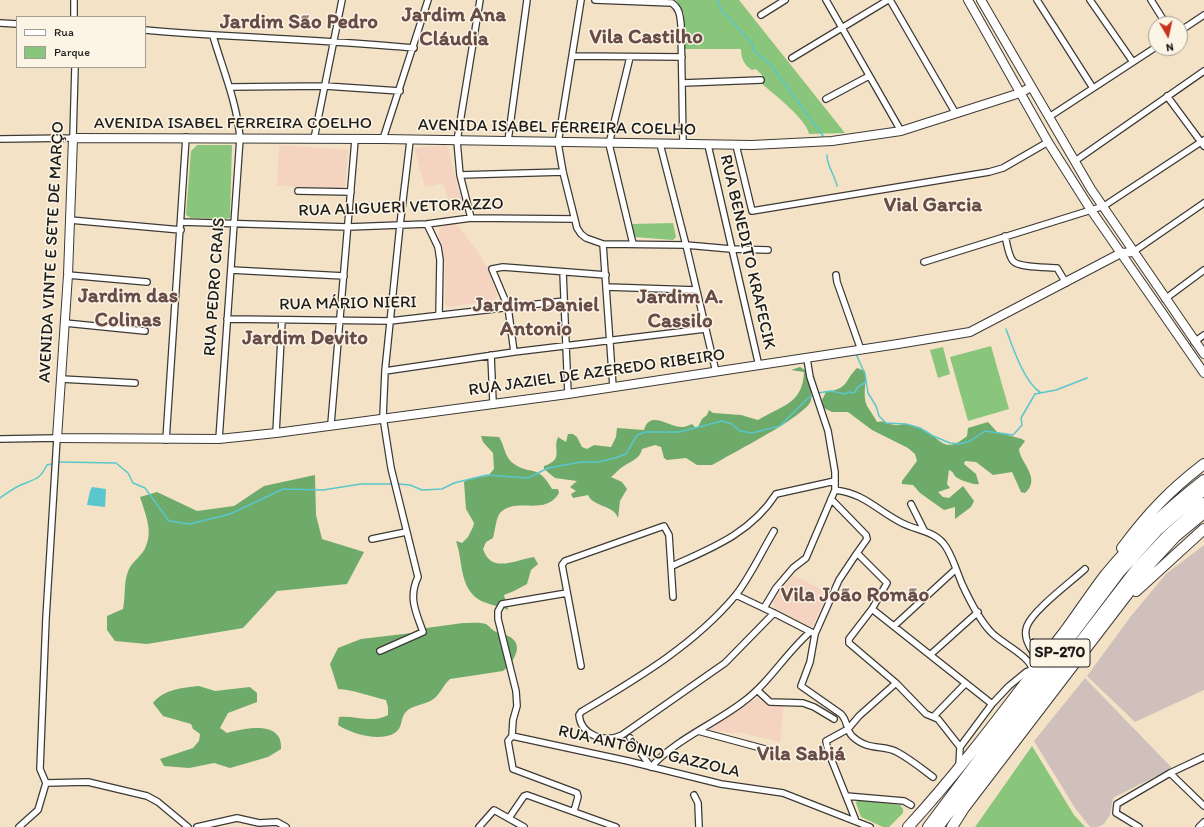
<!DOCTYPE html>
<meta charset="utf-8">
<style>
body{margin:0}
#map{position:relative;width:1204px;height:827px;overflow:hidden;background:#f4e2c6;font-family:Itim,sans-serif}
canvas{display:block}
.legend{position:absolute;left:16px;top:16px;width:130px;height:52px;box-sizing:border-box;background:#fcf5e5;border:1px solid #a29e95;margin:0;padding:5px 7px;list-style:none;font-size:12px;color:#1c1c1c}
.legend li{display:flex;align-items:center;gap:8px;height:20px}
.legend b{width:20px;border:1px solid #a29e95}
.north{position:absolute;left:1148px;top:16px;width:40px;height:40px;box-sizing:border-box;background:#fcf5e5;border:1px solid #a29e95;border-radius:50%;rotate:171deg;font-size:11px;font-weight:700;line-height:16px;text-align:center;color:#1c1c1c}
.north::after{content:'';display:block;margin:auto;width:14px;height:18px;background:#c8321e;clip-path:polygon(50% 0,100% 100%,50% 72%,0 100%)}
</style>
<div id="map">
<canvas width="1204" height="827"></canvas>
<ul class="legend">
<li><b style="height:5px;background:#fff"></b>Rua</li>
<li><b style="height:11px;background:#89c57a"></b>Parque</li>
</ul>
<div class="north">N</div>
</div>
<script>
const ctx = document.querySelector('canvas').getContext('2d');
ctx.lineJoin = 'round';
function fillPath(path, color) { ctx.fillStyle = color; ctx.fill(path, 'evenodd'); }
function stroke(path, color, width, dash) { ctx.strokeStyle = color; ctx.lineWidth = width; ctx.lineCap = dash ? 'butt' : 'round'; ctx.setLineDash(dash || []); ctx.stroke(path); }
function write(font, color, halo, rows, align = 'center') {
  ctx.font = font + ' Itim,sans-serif'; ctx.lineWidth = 3; ctx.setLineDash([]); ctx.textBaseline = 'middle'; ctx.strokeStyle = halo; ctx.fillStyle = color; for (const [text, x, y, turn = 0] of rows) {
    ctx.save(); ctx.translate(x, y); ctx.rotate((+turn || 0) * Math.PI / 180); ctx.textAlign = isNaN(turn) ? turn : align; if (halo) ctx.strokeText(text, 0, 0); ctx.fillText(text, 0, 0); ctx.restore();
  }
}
fillPath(new Path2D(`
 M279,145L348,150L345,186L342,188L277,186Z
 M447,145L462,202L463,210L452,213L443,183L425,187L414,148Z
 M455,223L475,248L489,270L497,296L494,300L449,307L445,305V264L438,237L440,229L443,225Z
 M793,575L828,593L812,627H810L774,608L773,600Z
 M760,696L770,705L784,703L780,742L738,732L732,733L706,729Z`), '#f4d3c0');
fillPath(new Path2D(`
 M1204,545V690L1135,722L1087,676L1131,616L1166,574Z
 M1085,678L1172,768L1113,798L1110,815L1104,824L1098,827H1090L1075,808L1034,741Z`), '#d0c0bc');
fillPath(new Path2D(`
 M676,0H739L845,133L809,134C807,120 774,94 762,84V75L756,69L752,70C744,65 741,58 741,49H685L684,13Z
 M197,145H232L230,218L225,219L191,218L186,215L191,151Z
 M673,223L676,237L673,240L635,237L632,224Z
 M991,346L1009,409L968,421L950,357Z
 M943,347L950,374L938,378L930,350Z
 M1032,746L1074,815L1085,827H975Z
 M857,800L900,805L903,809V813L889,827H883L861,817L856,803Z`), '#89c57a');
fillPath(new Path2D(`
 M800,367L805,370C808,379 813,390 811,400C809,414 738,450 723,459L712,465H697L686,458L667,460L664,458L661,447L655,445L642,449C640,460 628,462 621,468C617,471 615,474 611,477L622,482L627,489L620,501L618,518C614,505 593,507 588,495L573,498L571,494L576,491L570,487L577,481L555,478L544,469V466C565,459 552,450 558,437L566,442L568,434H573L577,437L582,447L587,449L594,445L611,447L616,437L617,428L644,430C650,409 669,428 683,427C685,427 689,425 692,424L695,427H698L702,419L707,415L709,410L713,413L741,415L758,420C781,406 803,404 804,372L791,370Z
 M857,368L865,371C867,382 862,395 867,406C870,411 874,416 877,422C884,420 888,424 895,425C898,426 901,424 904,424C910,424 917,427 922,429C941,437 943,456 967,436L968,428L988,422L997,432L1022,439L1025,441L1019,449C1020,463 1042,478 1025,493L1021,492L1012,472L993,475L976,462L965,461L964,464L976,474L979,484C974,485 959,480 956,477C953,474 954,472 949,470L947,484L950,488L938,492L943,497L949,498L963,486L974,501L971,507L955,519V507L944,510L920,493L913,485L902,484V481L917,461L915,454L908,448L872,430L848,412H832L824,408L822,400L826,392C850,388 843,382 857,368Z
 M481,436L499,437C505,446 504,457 514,464C532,476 537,463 552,489H558L559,493C545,517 516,496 500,513C496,518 495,531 493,538L486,542L483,549C491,574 515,560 534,557L538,564L531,570L527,584L514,591L504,595L508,610C498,605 487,605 478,599C459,586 463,560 456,541L462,543L468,537L473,527L474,523L466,509L464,482L471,478L488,476L494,469L493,453L483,442Z
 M315,475L316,515L322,539L364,552L347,584L277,591L243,628L147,644L115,641L107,630V616L123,609C126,595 123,582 129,569C133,561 143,555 146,546C153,530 145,513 140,497L157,492L197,511L234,506L264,486Z
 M463,623C470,623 480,622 486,624C489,626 492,630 496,632C500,634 504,634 508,636C526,644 513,663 503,671L450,679C443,685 440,695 432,700C424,705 411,705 405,713C401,718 402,726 398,730C386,744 351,734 338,725L339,717C356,715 371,724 388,715V707L386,700C369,696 354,690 338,689L330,664L338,648L361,639L412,633L419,629Z
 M199,686L215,691L250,687L257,693V702L228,713L220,728L227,733C245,728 283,720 281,749L268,757L230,768L214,763L189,768L164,766L160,759L193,748L199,741L200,734L193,729L191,724L163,716L153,703C164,689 182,688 199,686Z`), '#6eaa6a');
fillPath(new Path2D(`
 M92,487L106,489L105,507L87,505L90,491Z`), '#59c7cd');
stroke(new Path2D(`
 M717,0L722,11L752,43L753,50L771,65L823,136
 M827,155C827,167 835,175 837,186
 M1006,329C1013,348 1024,382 1041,393
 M856,354L865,374L868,393L876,406L879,416L886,423L906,424L920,428L933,436L950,443L960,444L970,441L985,431L1013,435L1022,425L1021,418L1035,394L1056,390L1087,378
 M818,393L831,391L845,394L849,392L854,393L858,387L866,382
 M59,462L116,463L128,473L133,483L145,488L169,521L190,524L230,514L283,489L323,490L361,484H394
 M398,484L410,485L422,490L442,489L454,483L487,475L528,478L548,468L581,462H599L615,458L626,454L637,435L645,432H679L722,421L732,424L740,431L752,433L780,426L808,398L815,395
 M0,498C7,493 15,487 23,484C36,479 40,479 47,465L51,464`), '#59c7cd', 1.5);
const street = new Path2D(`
 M74,0V17
 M581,0L558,143L563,172L577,228L581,234L586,238L603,244L686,245L731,249L768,250
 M595,0L672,3C680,9 680,16 681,25L683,144
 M826,0L901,131
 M890,0L956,114
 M1037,0L1093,88
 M1090,0L1133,62
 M1151,0L1166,24
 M761,15L785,0
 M0,23L17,24
 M145,30C234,38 324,39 414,48
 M1180,31L1204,15
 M213,36C223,70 237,103 240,138L219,439
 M572,56L682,57
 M630,57L609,144L633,244
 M792,58L888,0
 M683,83L761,80
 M230,87L325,86L400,91
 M1167,96L1204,146
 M826,99L869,76
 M1049,117L1156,47
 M0,139L73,138L75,67
 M314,139L342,0
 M383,139L428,0
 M508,141L527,0
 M660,144L686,245L716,372
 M708,145L759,366
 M736,145L752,211L989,172L1003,168L1048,142
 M1075,161L1204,71
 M460,175L563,172
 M298,191L351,192
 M471,218L460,175L457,141L480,0
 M70,220L181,230
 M181,222L348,227L427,224L471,218L574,219
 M427,224L438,247L440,260L439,315
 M1005,236C1007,243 1008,255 1013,261C1019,268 1047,267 1057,268L1066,283
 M603,244L613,387
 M1133,252L1204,203
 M924,262L1104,206L1204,140
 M231,270L344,276
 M563,272L568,394
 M68,275L147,282
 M836,275L837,282L861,350
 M606,287L696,290
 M1165,299L1204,270
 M227,319L390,321L564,301
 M65,323L145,331
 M1194,342L1204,335
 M514,352L508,307L492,269L503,267L606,275
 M491,355L493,402
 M385,371L514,352L705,329
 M61,379L135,383
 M331,424L355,140
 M276,433L282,320
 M0,439L57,438L46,618L40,769L46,783
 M166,440L186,137
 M835,490C866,494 876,510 902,523C918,531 936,531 946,547C953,558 957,572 962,584C968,597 980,620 990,631C1000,643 1032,656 1033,672
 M831,499L866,535L867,539L857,553L887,583L872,609L849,639V643L896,683L926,714L938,719L960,747
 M911,504L924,530
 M774,531C762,551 749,579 735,596C693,646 636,679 581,712L579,715C581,736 605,743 622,735L725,663L774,613
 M372,539L406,532
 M857,553L839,580L815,634L810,662L801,686L841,714C848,721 846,730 852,736C869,752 883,744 897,752C910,759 921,768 933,777
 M672,566C712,548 751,533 776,494L835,481
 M736,595L774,613L813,633
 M764,608L776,588L793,568L806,558L835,490V472L828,431L810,377L807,359
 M872,609L992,704
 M894,626L956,569
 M380,651L423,632C416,612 408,598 418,577L391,468L383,417L385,371L400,225L410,141
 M1033,652C1028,645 1023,636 1027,626C1033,610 1071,582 1085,569
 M930,655L978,612
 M1034,656L1033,652L1040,653L1048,650
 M581,666L562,565L565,561L664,526L669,535L673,597
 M757,690L770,702L803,703L814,707L834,719
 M934,716L965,684
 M698,731L776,752
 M512,736L628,761L721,784L783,793L870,827
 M512,736L513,720L517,706L516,691L498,619V611L502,604L567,593
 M512,736L508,741L513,769L577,793L578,797L574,811
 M630,738L651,767C676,739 713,725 743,702C769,683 786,653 810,632
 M959,766L960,747L992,704L1009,686L1026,672L1036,668L1034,657
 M1170,773L1204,806
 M694,795L698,803L699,827
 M846,796L904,801L911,805
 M509,818L524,796L527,795L616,827
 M856,821L828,751L826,741L848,729L859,716L896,683
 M19,827L38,810L46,783L88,782L147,796L158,802L188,827
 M197,827L237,818L259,823L277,822L286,827
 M479,827L494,810L524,827
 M1139,827L1116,813L1117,804L1170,773L1204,757
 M1199,827L1204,822`);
const secondary = new Path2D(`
 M968,0L1048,142L1091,210L1204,373
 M981,0L1091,189L1204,354
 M1031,87L1020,93L901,131L832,141L752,145L383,139L73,138L68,275L57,438L219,439L276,433L568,394L898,344L970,332L1121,253L1133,252`);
const highway = new Path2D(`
 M1122,548C1148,513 1170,490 1204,464
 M1136,591L1204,529
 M908,827C965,765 1014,697 1065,631C1079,612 1092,592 1106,574C1135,539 1168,508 1204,480
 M928,827L1119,573L1158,530L1204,490
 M938,827L1137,568L1167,536L1204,503
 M952,827L964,808L1152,562L1175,537L1204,513`);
stroke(street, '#3c3a36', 8);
stroke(secondary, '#3c3a36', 10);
stroke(highway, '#3c3a36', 12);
stroke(street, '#fff', 5.5);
stroke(secondary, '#fff', 8);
stroke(highway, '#fff', 10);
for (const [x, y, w] of [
 [1060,653,60]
]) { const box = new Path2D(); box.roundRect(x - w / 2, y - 14, w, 28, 3); ctx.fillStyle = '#fcf5e5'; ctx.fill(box); stroke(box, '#1c1c1c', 1); }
write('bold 16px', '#1c1c1c', null, [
 ["SP-270",1060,653]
]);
write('17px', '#1c1c1c', '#fcf5e5', [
 ["AVENIDA ISABEL FERREIRA COELHO",233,124],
 ["AVENIDA ISABEL FERREIRA COELHO",557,128,1],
 ["RUA ALIGUERI VETORAZZO",401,208,-2],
 ["AVENIDA VINTE E SETE DE MARÇO",52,252,-87],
 ["RUA BENEDITO KRAFECIK",747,252,77],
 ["RUA PEDRO CRAIS",215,287,-86],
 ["RUA MÁRIO NIERI",348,304,-1],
 ["RUA JAZIEL DE AZEREDO RIBEIRO",597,373,-8],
 ["RUA ANTÔNIO GAZZOLA",649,752,13]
]);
write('bold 21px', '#684c49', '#fcf5e5', [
 ["Jardim Ana",454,16],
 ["Cláudia",454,40],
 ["Jardim São Pedro",299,23],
 ["Vila Castilho",646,38],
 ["Vial Garcia",933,206],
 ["Jardim das",128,297],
 ["Colinas",128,321],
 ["Jardim A.",680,298],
 ["Cassilo",680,322],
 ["Jardim Daniel",536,306],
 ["Antonio",536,330],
 ["Jardim Devito",305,339],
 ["Vila João Romão",855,596],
 ["Vila Sabiá",801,755]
]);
</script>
